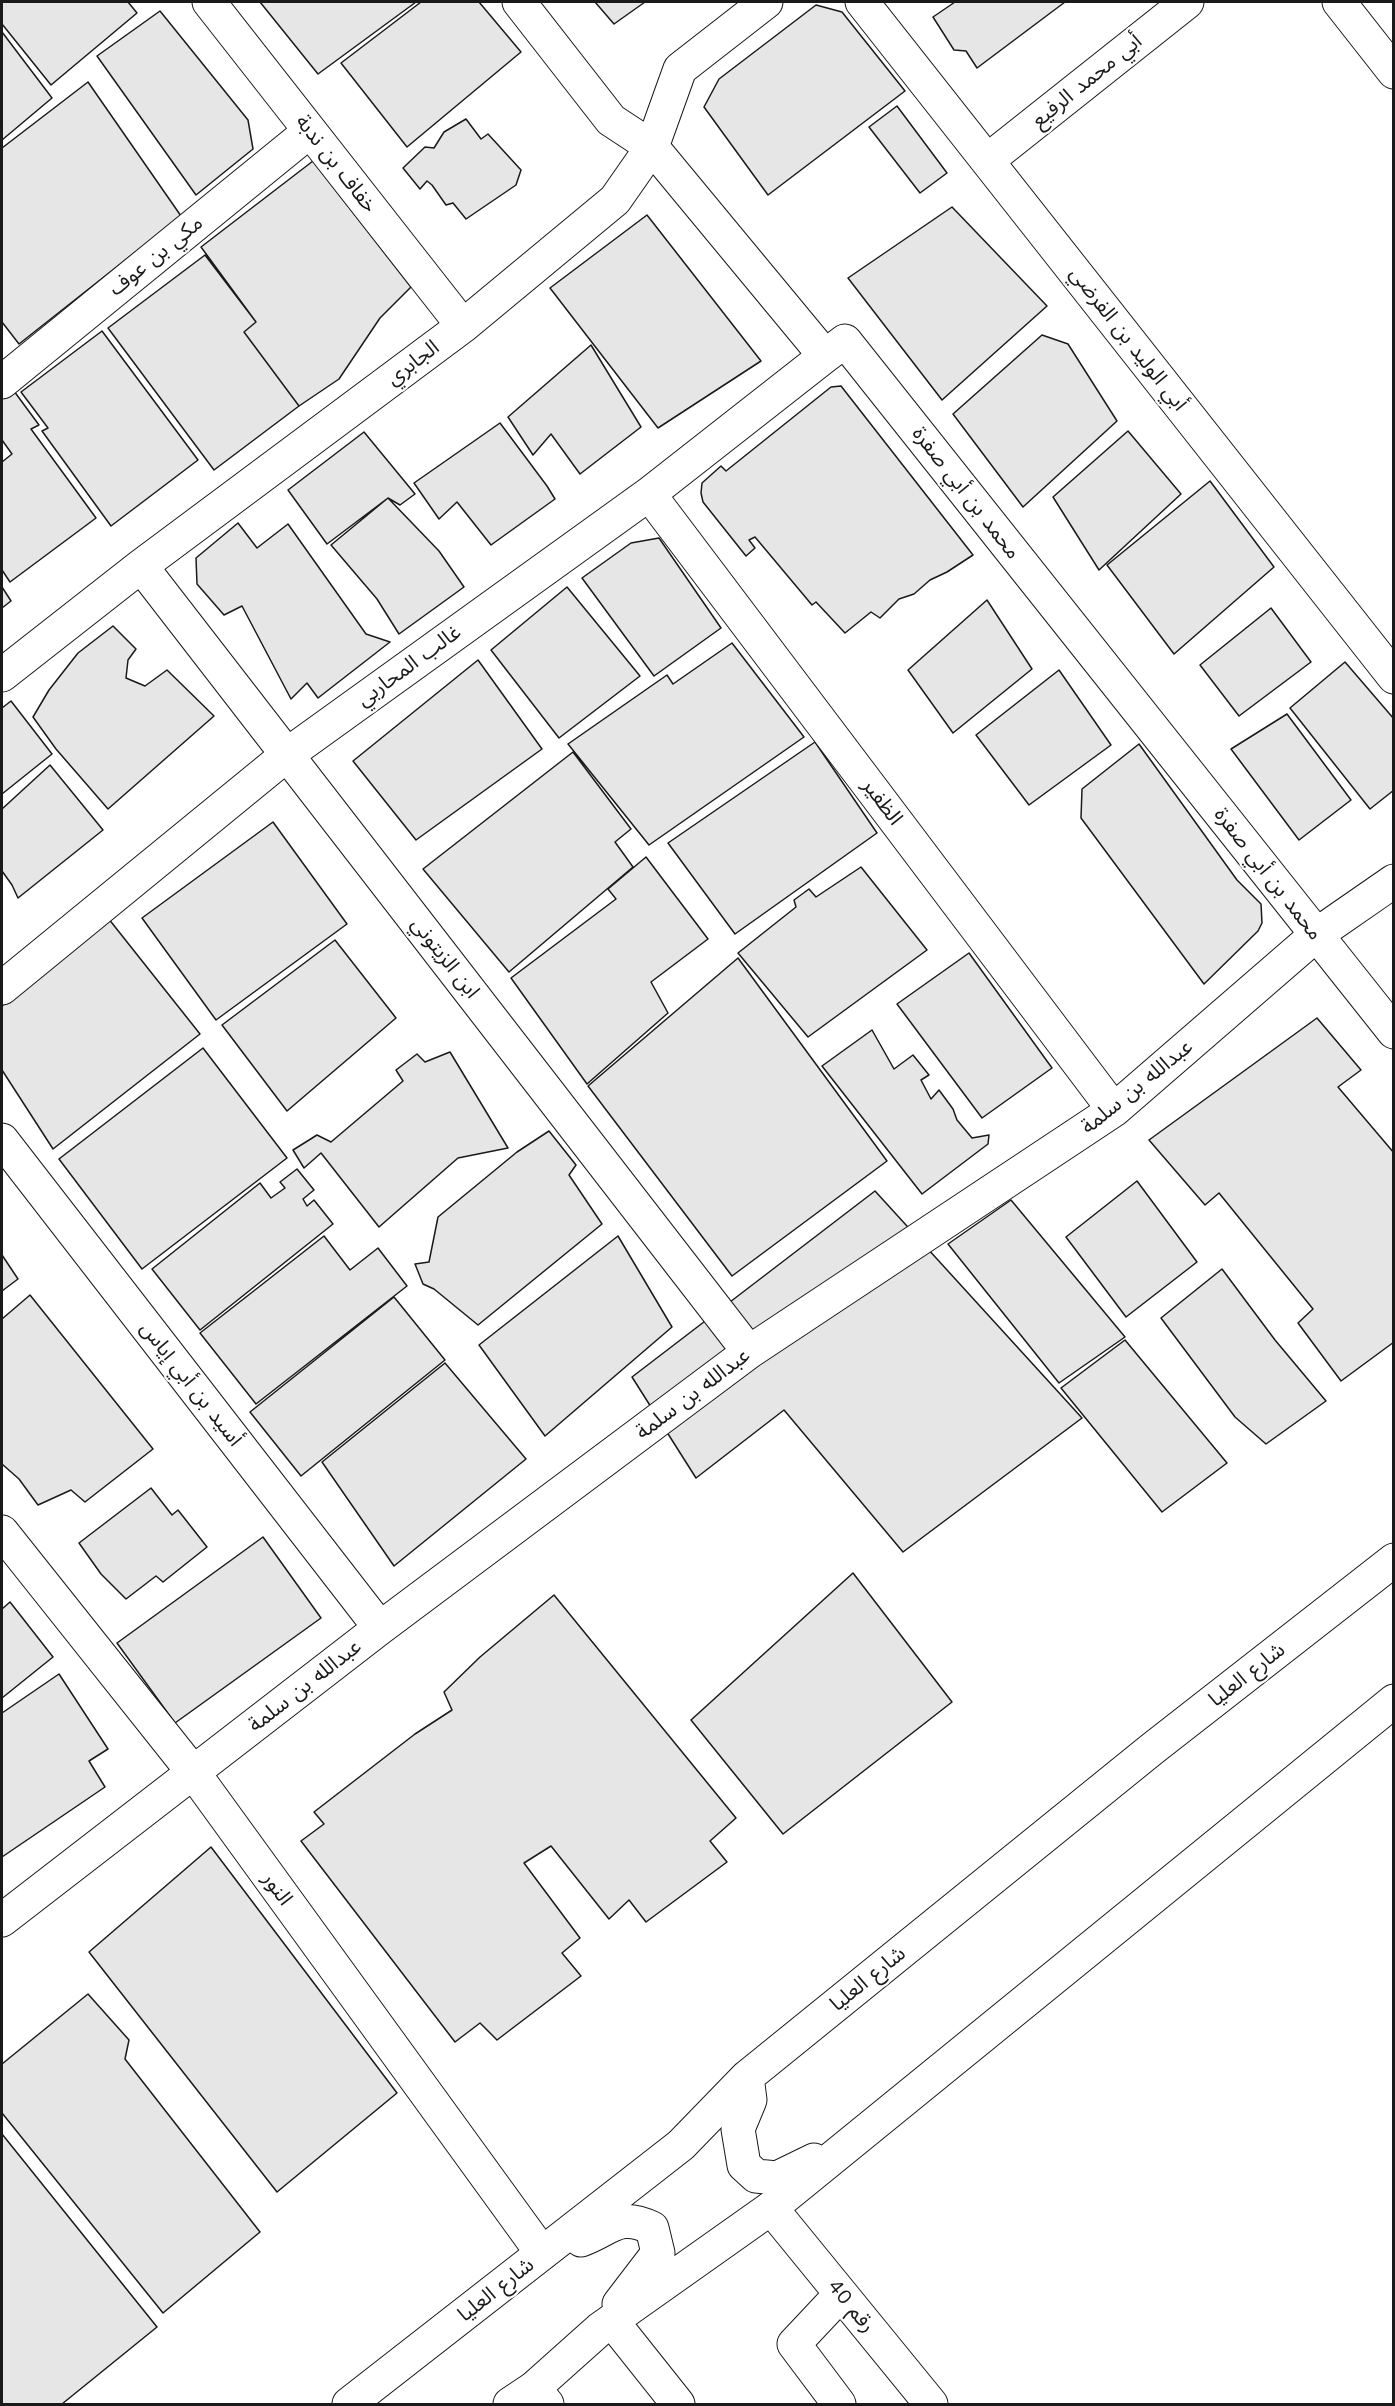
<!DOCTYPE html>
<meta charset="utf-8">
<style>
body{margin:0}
#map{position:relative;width:1395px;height:2406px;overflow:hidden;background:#fff;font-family:"Work Sans",sans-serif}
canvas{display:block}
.frame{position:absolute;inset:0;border:3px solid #1a1a1a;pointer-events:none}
</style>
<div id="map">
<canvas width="1395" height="2406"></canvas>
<div class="frame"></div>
</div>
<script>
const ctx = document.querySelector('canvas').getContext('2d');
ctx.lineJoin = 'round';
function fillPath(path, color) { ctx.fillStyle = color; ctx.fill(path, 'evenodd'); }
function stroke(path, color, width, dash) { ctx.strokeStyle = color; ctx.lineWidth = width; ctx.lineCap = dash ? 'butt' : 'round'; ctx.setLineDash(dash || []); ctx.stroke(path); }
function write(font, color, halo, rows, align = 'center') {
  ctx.font = font + ' "Work Sans","Noto Sans Arabic",sans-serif'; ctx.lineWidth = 4.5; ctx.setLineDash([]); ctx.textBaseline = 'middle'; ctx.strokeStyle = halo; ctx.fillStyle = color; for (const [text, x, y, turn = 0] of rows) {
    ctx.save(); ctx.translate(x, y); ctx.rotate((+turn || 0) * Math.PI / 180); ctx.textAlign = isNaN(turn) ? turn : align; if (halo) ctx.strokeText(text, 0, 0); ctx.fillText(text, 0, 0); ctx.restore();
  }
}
const building = new Path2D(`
 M2,2H128L137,13L51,85L2,24Z
 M260,2H416L318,74Z
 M421,2H479L521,52L407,147L341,63Z
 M595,2H645L614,24Z
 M955,2H1065L977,68L966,51L954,50L933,17Z
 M816,5L842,12L905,91L768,195L704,107L719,79Z
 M160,11L248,120L253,149L196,195L97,56Z
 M2,32L52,98L2,140Z
 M88,82L181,216L19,344L2,322V148Z
 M897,106L947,173L920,193L869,127Z
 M466,119L481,139L488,134L521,170L516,185L466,219L453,203L446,205L432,185L427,181L420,189L403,168L425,147L434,148L444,132Z
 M313,161L411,287L380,318L339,379L299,406L244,332L256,322L201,247Z
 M952,207L1047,306L942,400L848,278Z
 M647,215L761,361L658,428L550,288Z
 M205,255L256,322L244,332L299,406L214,470L108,328Z
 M102,331L198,460L111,526L42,431L48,428L21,392Z
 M1042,335L1068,344L1117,421L1023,507L953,414Z
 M591,345L641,427L580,474L551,434L533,455L508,417Z
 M841,386L973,555L947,572L930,580L914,594L899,599L880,618L871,612L845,633L816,602L812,605L755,537L749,540L755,548L746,556L703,502L701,493L702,483L721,466L726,471L831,387Z
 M11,387L39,425L31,429L96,518L10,582L2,570V462L12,454L2,440V393Z
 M500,423L547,486L555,499L491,545L457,502L439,519L414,483Z
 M1128,431L1181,494L1099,570L1053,497Z
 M364,432L415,494L400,505L388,498L327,544L288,490Z
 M1210,481L1274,567L1174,654L1107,565Z
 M388,498L439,551L464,587L399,634L377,599L331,545Z
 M238,523L257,548L288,524L366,634L390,642L318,698L307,683L291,699L242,606L224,615L197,584L196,558Z
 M659,538L721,628L654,676L582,578L631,543Z
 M2,587L11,601L2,608Z
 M567,587L640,676L559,738L491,650Z
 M987,600L1032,669L953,733L908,670Z
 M1271,608L1311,662L1239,716L1200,665Z
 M113,626L136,649L128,660L126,678L145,686L167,670L214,716L108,809L56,749L33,717L49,690L78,653Z
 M732,643L804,737L649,845L568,744L667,675L673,684Z
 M478,660L542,749L416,840L353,761Z
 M1345,662L1394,719V790L1370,809L1290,708Z
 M1059,670L1111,745L1029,805L976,735Z
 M11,701L52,754L2,794V708Z
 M1287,714L1351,800L1299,840L1231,749Z
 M815,742L877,833L735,934L668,843Z
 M1139,744L1237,880L1261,904L1262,923L1258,931L1204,984L1081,818L1082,789Z
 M573,752L631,829L615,842L633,867L509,972L423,869Z
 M50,765L103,830L18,898L12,885L2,871V809Z
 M273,822L347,924L216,1020L142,918Z
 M646,857L708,939L651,982L668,1013L587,1084L511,978L616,899L608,889Z
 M861,867L927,950L808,1037L738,953L796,907L794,900L809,889L816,897Z
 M108,918L200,1034L53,1149L2,1070V1006Z
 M335,940L396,1018L287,1111L222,1025Z
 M969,953L1052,1068L982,1118L897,1004Z
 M738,958L887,1161L732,1276L588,1086Z
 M1317,1018L1361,1070L1338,1087L1394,1153V1342L1341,1381L1298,1323L1313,1309L1219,1193L1205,1205L1149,1140Z
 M872,1030L894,1069L913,1055L929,1075L921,1080L931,1099L939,1090L953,1109L957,1120L972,1138L989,1135L988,1144L922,1194L822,1066Z
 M203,1048L287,1158L142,1269L59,1159Z
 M450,1052L508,1148L458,1158L379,1227L321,1153L304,1168L293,1150L317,1135L331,1142L403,1081L396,1070L417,1054L425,1062Z
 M549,1131L576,1165L569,1175L602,1224L478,1325L434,1289L423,1284L415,1264L429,1262L438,1217L517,1152Z
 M297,1169L314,1190L303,1199L307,1206L314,1200L333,1224L200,1330L152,1269L260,1183L271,1198L285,1188L280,1182Z
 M1137,1181L1197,1262L1126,1317L1066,1237Z
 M875,1191L1082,1418L903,1552L784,1410L696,1478L632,1377Z
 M1011,1200L1125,1337L1059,1383L948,1244Z
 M324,1236L350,1270L378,1248L407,1286L256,1404L200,1333Z
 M618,1236L672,1327L545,1436L479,1345Z
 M2,1255L18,1279L2,1291Z
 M1222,1269L1275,1340L1326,1401L1266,1444L1235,1417L1161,1318Z
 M30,1295L153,1449L85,1502L71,1490L38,1505L19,1479L2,1464V1319Z
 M394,1297L445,1360L301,1476L250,1412Z
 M1125,1340L1227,1463L1162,1512L1061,1388Z
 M445,1363L526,1459L394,1566L322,1462Z
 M151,1488L172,1515L178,1510L207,1547L163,1582L156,1576L126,1599L101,1574L79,1543Z
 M263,1537L321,1618L175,1723L117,1643Z
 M853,1573L952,1702L783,1834L691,1720Z
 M554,1595L736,1818L710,1841L727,1862L646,1922L629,1900L609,1919L551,1846L524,1863L580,1938L562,1953L581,1976L497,2040L480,2023L455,2042L301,1841L324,1824L314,1812L415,1734L452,1710L444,1692L480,1657Z
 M10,1602L53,1657L2,1698V1609Z
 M59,1674L108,1749L89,1761L105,1787L2,1857V1713Z
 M211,1847L397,2093L277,2192L89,1952Z
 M88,1994L129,2040L125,2059L260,2232L163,2313L2,2113V2064Z
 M2,2134L157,2327L62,2404H2Z`);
fillPath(building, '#e6e6e6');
stroke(building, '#1a1a1a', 1.5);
const minor = new Path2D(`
 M209,2L463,326
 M519,2L611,120L652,147L825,356L845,341L1394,1032
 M862,2L1394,677
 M1339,2L1394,72
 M988,160L1187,2
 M2,382L310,131
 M649,494L1114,1110
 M141,566L749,1352
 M2,675L141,566L463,326L615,200L652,147L680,69L766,2
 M2,988L288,754L649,494L825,356
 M2,1140L380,1628
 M2,1532L193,1772L542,2253
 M2,1920L380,1628L749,1352L1114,1110L1316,935L1394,881
 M771,2208L931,2404
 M612,2321L678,2404
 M534,2388L547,2404
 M839,2404L794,2344L841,2294`);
const major = new Path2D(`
 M747,2077L750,2100L738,2129L744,2165L756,2176L777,2178L814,2160
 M581,2240C611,2229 618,2212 652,2228L658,2253L619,2304
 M349,2404L681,2145L747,2077L1152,1749L1394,1560
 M510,2404L534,2388L600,2329L771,2208L1394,1701`);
stroke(minor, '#1a1a1a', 35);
stroke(major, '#1a1a1a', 35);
stroke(minor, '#fff', 33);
stroke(major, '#fff', 33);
write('21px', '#1a1a1a', '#fff', [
 ["أبي محمد الرفيع",1087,81,-39],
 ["خفاف بن ندبة",336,164,52],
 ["مكي بن عوف",156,256,-39],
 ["أبي الوليد بن الفرضي",1128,339,52],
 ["الجابري",413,363,-37],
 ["محمد بن أبي صفرة",966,493,52],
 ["غالب المحاربي",409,666,-36],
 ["الظفير",882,802,53],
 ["محمد بن أبي صفرة",1268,874,52],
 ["ابن الزيتوني",445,958,52],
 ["عبدالله بن سلمة",1137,1087,-39],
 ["أسيد بن أبي إياس",191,1384,52],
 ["عبدالله بن سلمة",693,1394,-37],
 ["شارع العليا",1247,1675,-38],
 ["عبدالله بن سلمة",305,1686,-38],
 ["النور",277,1889,54],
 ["شارع العليا",868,1979,-39],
 ["شارع العليا",496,2290,-38],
 ["رقم 40",851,2306,51]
]);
</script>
